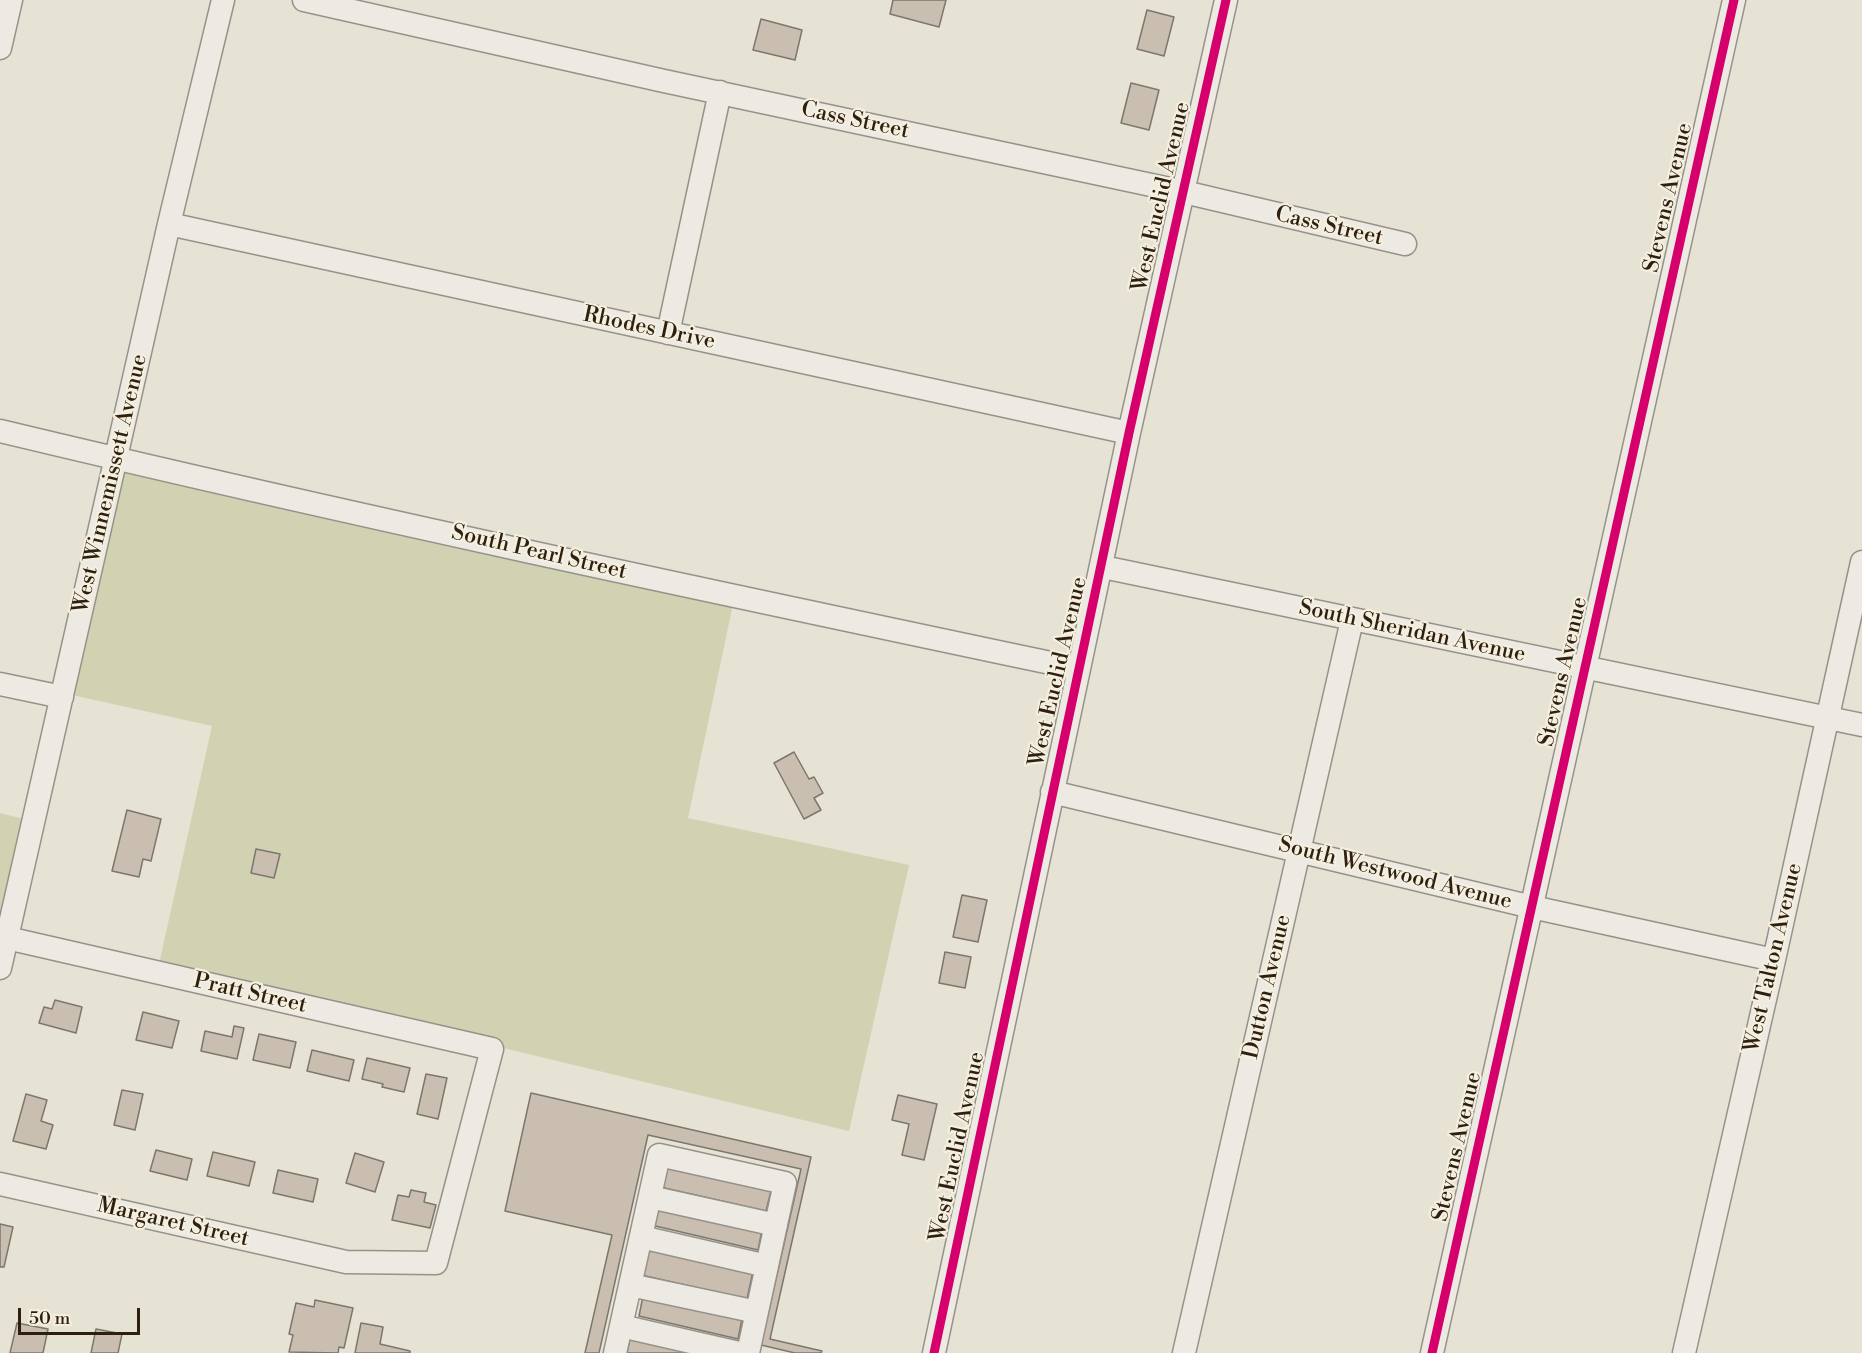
<!DOCTYPE html>
<style>
body{margin:0}
#map{position:relative;width:1862px;height:1353px;overflow:hidden;background:#e6e3d5;font-family:"Libre Bodoni",serif}
canvas{display:block}
.scale{position:absolute;left:18px;top:1308px;width:122px;height:27px;box-sizing:border-box;border:3px solid #2e1f11;border-top:0;padding-left:8px;font-size:18px;line-height:21px;white-space:nowrap;color:#2e1f11;-webkit-text-stroke:4px #f4efde;paint-order:stroke}
</style>
<div id="map">
<canvas width="1862" height="1353"></canvas>
<div class="scale">50 m</div>
</div>
<script>
const ctx = document.querySelector('canvas').getContext('2d');
ctx.lineJoin = 'round';
function fillPath(path, color) { ctx.fillStyle = color; ctx.fill(path, 'evenodd'); }
function stroke(path, color, width, dash) { ctx.strokeStyle = color; ctx.lineWidth = width; ctx.lineCap = dash ? 'butt' : 'round'; ctx.setLineDash(dash || []); ctx.stroke(path); }
function write(font, color, halo, rows, align = 'center') {
  ctx.font = font + ' "Libre Bodoni",serif'; ctx.lineWidth = 4.5; ctx.setLineDash([]); ctx.textBaseline = 'middle'; ctx.strokeStyle = halo; ctx.fillStyle = color; for (const [text, x, y, turn = 0] of rows) {
    ctx.save(); ctx.translate(x, y); ctx.rotate((+turn || 0) * Math.PI / 180); ctx.textAlign = isNaN(turn) ? turn : align; if (halo) ctx.strokeText(text, 0, 0); ctx.fillText(text, 0, 0); ctx.restore();
  }
}
fillPath(new Path2D(`
 M124,469L733,604L688,818L909,865L849,1131L503,1048V1043L159,964L212,726L72,695Z
 M0,813L24,819L0,925Z`), '#d0d2b2');
const building = new Path2D(`
 M893,0H946L939,27L890,14Z
 M1147,10L1174,17L1164,56L1137,49Z
 M761,19L802,30L795,60L753,50Z
 M1131,83L1159,90L1149,130L1121,123Z
 M794,752L809,779L814,777L823,793L814,798L821,810L804,819L774,763Z
 M127,810L161,819L151,861L143,859L139,877L112,871Z
 M256,849L280,854L274,878L251,873Z
 M962,895L987,900L978,942L953,937Z
 M945,952L971,957L965,988L939,983Z
 M55,1000L82,1007L76,1033L39,1023L44,1007L52,1009Z
 M143,1012L179,1021L172,1048L136,1040Z
 M234,1026L244,1028L237,1059L201,1051L205,1031L232,1037Z
 M259,1034L296,1042L290,1068L253,1060Z
 M312,1050L354,1060L349,1081L307,1071Z
 M367,1058L410,1068L404,1092L382,1087L383,1084L362,1079Z
 M426,1074L447,1078L438,1119L417,1114Z
 M122,1090L143,1094L135,1130L114,1125Z
 M531,1093L811,1157L770,1339L822,1351L821,1353H795L761,1345L801,1169L648,1135L599,1353H585L612,1235L505,1211Z
 M26,1094L47,1100L41,1121L53,1125L46,1149L13,1141Z
 M898,1095L937,1104L924,1160L902,1155L909,1124L892,1120Z
 M156,1150L192,1159L187,1180L150,1171Z
 M213,1152L255,1162L249,1186L207,1176Z
 M355,1153L384,1162L375,1192L346,1183Z
 M666,1163L772,1187L766,1211L660,1187Z
 M278,1170L318,1179L313,1202L273,1193Z
 M411,1190L426,1193L424,1202L436,1205L430,1228L392,1220L398,1195L409,1197Z
 M655,1206L762,1230L758,1250L651,1225Z
 M0,1224L13,1227L4,1267H0Z
 M647,1247L753,1271L747,1299L641,1275Z
 M643,1296L742,1319L738,1339L639,1316Z
 M315,1300L353,1308L344,1348L339,1347L338,1353L289,1352L293,1335L289,1334L296,1303L314,1307Z
 M17,1323L48,1329L43,1353H10Z
 M361,1323L383,1327L380,1344L410,1351V1353H355Z
 M96,1329L122,1334L118,1353H91Z
 M630,1338L695,1353H627Z`);
fillPath(building, '#cabeb1');
stroke(building, '#7c776e', 1.5);
const minor = new Path2D(`
 M304,0L664,81L1184,192L1405,244
 M0,48L11,0
 M169,224L1129,433
 M668,333L720,92
 M0,431C358,517 719,593 1079,669
 M1103,567L1862,725
 M0,684L62,697
 M1052,792L1532,907L1774,960
 M0,968L169,224L223,0
 M0,1184L346,1262L436,1263L492,1049L7,938
 M650,1197L776,1225
 M641,1237L767,1266
 M630,1285L757,1312
 M621,1326L659,1155L785,1183L748,1353
 M615,1353L621,1326L739,1353
 M934,1353L1129,433L1226,0
 M1184,1353L1352,620
 M1432,1353L1734,0
 M1684,1353L1774,960L1862,562`);
stroke(minor, '#969289', 25);
stroke(minor, '#eceae3', 22);
stroke(new Path2D(`
 M934,1353L1129,433L1226,0
 M1432,1353L1734,0`), '#d6006c', 9);
write('22px', '#2e1f11', '#f4efde', [
 ["Cass Street",855,121,12],
 ["West Euclid Avenue",1162,197,-77],
 ["Stevens Avenue",1669,198,-77],
 ["Cass Street",1329,227,13],
 ["Rhodes Drive",649,329,12],
 ["West Winnemissett Avenue",111,484,-77],
 ["South Pearl Street",539,553,13],
 ["South Sheridan Avenue",1412,632,12],
 ["West Euclid Avenue",1059,672,-77],
 ["Stevens Avenue",1564,672,-77],
 ["South Westwood Avenue",1395,874,14],
 ["West Talton Avenue",1774,958,-77],
 ["Dutton Avenue",1268,987,-77],
 ["Pratt Street",250,994,13],
 ["West Euclid Avenue",958,1147,-78],
 ["Stevens Avenue",1458,1147,-77],
 ["Margaret Street",173,1223,13]
]);
</script>
